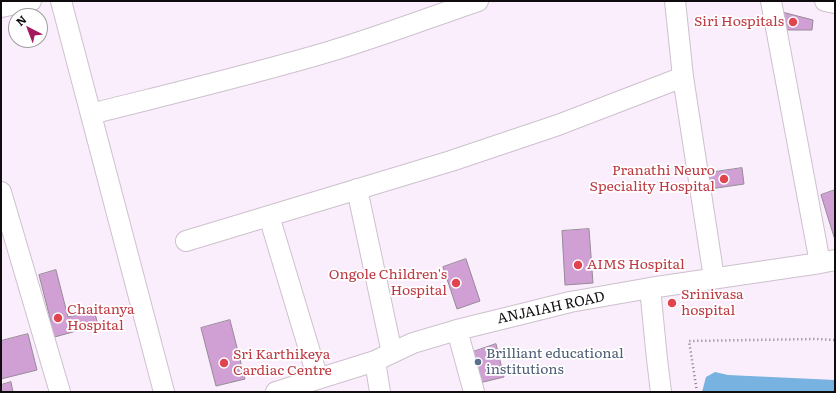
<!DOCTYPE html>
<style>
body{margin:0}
#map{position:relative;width:836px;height:393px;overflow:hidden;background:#fbeefc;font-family:Literata,serif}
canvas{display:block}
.frame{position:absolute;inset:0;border:2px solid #0f0b0f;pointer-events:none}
.north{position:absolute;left:8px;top:8px;width:40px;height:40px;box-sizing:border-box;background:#fff;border:1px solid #9f9d9f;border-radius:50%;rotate:318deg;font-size:11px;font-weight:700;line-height:16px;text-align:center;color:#0f0b0f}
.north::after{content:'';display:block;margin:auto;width:14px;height:18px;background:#a4185e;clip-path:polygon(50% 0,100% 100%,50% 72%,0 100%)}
</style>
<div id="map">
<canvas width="836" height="393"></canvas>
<div class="frame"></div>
<div class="north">N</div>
</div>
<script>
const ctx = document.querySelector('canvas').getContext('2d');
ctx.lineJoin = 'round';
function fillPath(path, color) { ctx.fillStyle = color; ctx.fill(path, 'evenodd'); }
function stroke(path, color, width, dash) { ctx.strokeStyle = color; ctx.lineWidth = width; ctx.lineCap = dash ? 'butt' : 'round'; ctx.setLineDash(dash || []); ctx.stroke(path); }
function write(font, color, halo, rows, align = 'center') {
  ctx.font = font + ' Literata,serif'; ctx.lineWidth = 3.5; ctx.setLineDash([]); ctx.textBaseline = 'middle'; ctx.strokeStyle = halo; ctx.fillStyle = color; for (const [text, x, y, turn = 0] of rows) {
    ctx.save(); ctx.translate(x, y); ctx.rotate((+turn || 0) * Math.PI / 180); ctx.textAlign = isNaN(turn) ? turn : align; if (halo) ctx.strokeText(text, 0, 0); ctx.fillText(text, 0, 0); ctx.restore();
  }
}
fillPath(new Path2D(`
 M715,372L728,375L835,380V392H702L706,377Z`), '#78b2e1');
const building = new Path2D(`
 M782,12L813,20L812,30H782Z
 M742,168L744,184L710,189L708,173Z
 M835,190V240L821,195Z
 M589,229L593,283L565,285L562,231Z
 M466,259L480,301L457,309L443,267Z
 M56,270L68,317L94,310L98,325L51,338L47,323L51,322L39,275Z
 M230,320L245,379L216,386L201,328Z
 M28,334L37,370L1,379V341Z
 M496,344L504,377L475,384L467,354Z
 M11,382L13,392H1V385Z`);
fillPath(building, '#d09fd4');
stroke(building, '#968a96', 1);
const minor = new Path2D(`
 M61,1L164,392
 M675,1L683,77L714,278
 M771,1L820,263
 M825,1L835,3
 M1,7L31,1
 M91,114C170,94 250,75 328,52C379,37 428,18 478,1
 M357,189L392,353
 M1,192L60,392
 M269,216L318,379
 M186,241L451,161L558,125L683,77
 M650,288L657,359L661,392
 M457,330L474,392
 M375,361L380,392
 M276,392L375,361L413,343L457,330L522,314L570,302L650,288L820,263L835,260`);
stroke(minor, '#cdc1ce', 22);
stroke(new Path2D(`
 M697,392L689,341L816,339L835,340`), '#817881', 2.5, [1, 3]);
stroke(minor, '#fff', 20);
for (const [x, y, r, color] of [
 [793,22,5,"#e0444e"],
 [724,179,5,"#e0444e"],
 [578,265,5,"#e0444e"],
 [456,283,5,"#e0444e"],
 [672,303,5,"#e0444e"],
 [58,318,5,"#e0444e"],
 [478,362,4,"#5c6f8a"],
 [224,363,5,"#e0444e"]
]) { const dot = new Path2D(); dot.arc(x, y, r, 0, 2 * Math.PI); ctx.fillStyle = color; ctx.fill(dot); stroke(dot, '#fff', 1.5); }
write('14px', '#be3a42', '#fff', [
 ["Siri Hospitals",784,22,"right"],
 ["Pranathi Neuro",715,171,"right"],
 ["Speciality Hospital",715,187,"right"],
 ["AIMS Hospital",587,265],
 ["Ongole Children's",447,275,"right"],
 ["Hospital",447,291,"right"],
 ["Srinivasa",681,295],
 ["hospital",681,311],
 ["Chaitanya",67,310],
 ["Hospital",67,326],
 ["Sri Karthikeya",233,355],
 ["Cardiac Centre",233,371]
], 'left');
write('14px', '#0f0b0f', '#fff', [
 ["ANJAIAH ROAD",551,308,-12]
]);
write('14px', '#4e5e75', '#fff', [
 ["Brilliant educational",486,354],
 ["institutions",486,370]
], 'left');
</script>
